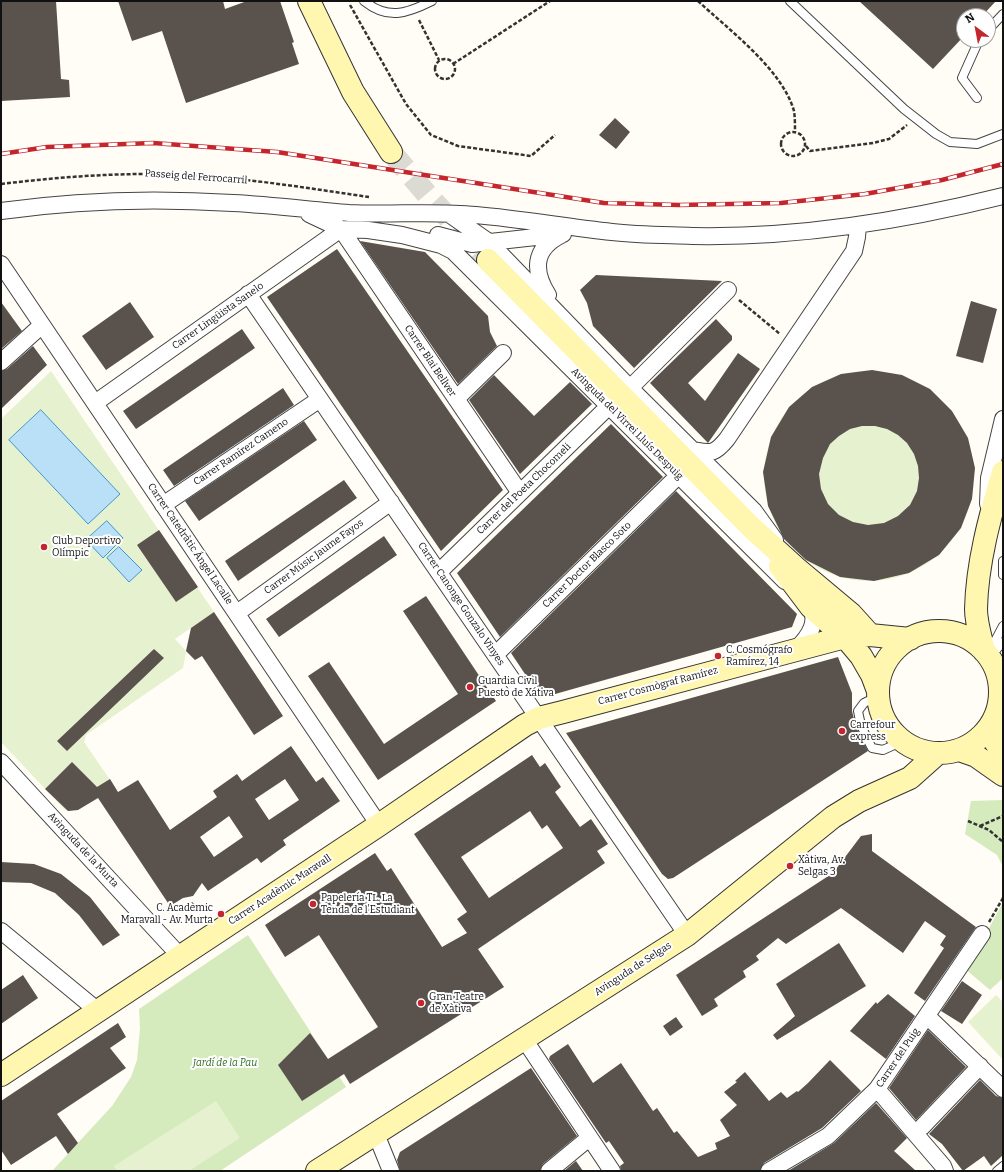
<!DOCTYPE html>
<meta charset="utf-8">
<style>
body{margin:0}
#map{position:relative;width:1004px;height:1172px;overflow:hidden;background:#fffdf5;font-family:Bitter,serif}
canvas{display:block}
.frame{position:absolute;inset:0;border:2px solid #111;pointer-events:none}
.north{position:absolute;left:956px;top:8px;width:40px;height:40px;box-sizing:border-box;background:#fff;border:1px solid #a0a0a0;border-radius:50%;rotate:328deg;font-size:11px;font-weight:700;line-height:16px;text-align:center;color:#111}
.north::after{content:'';display:block;margin:auto;width:14px;height:18px;background:#c4262e;clip-path:polygon(50% 0,100% 100%,50% 72%,0 100%)}
</style>
<div id="map">
<canvas width="1004" height="1172"></canvas>
<div class="frame"></div>
<div class="north">N</div>
</div>
<script>
const ctx = document.querySelector('canvas').getContext('2d');
ctx.lineJoin = 'round';
function fillPath(path, color) { ctx.fillStyle = color; ctx.fill(path, 'evenodd'); }
function stroke(path, color, width, dash) { ctx.strokeStyle = color; ctx.lineWidth = width; ctx.lineCap = dash ? 'butt' : 'round'; ctx.setLineDash(dash || []); ctx.stroke(path); }
function write(font, color, halo, rows, align = 'center') {
  ctx.font = font + ' Bitter,serif'; ctx.lineWidth = 4; ctx.setLineDash([]); ctx.textBaseline = 'middle'; ctx.strokeStyle = halo; ctx.fillStyle = color; for (const [text, x, y, turn = 0] of rows) {
    ctx.save(); ctx.translate(x, y); ctx.rotate((+turn || 0) * Math.PI / 180); ctx.textAlign = isNaN(turn) ? turn : align; if (halo) ctx.strokeText(text, 0, 0); ctx.fillText(text, 0, 0); ctx.restore();
  }
}
fillPath(new Path2D(`
 M1003,800V867L997,855L965,834L971,801Z
 M1003,902V978L990,990L964,968L986,934Z
 M248,935L346,1087L220,1171H52L112,1106L131,1077L137,1060L140,1028L139,1009Z`), '#d5ebbd');
fillPath(new Path2D(`
 M51,371L214,612L175,639L186,651L183,668L86,735L84,742L115,787L78,810L68,811L63,808L1,742V419Z
 M764 476a105 105 0 1 1 210 0a105 105 0 1 1-210 0Z
 M996,995L1003,1002V1060L968,1022Z
 M216,1101L240,1138L189,1171H117L114,1166Z`), '#e6f2cf');
const water = new Path2D(`
 M41,410L120,494L88,524L9,440Z
 M107,521L123,538L103,558L86,540Z
 M119,547L142,570L129,582L107,558Z`);
fillPath(water, '#b9e0f7');
stroke(water, '#3f96cf', 1);
fillPath(new Path2D(`
 M1,1H56L61,79L69,80L70,97L1,101Z
 M118,1H223L225,9L247,1H280L294,42L292,43L299,64L186,103L162,31L132,41Z
 M859,1H996L982,16H964V36L933,69Z
 M615,118L630,132L616,149L599,135Z
 M360,241L425,252L488,316L490,332L497,346L458,384Z
 M337,249L503,490L441,551L267,297Z
 M596,275L722,281L634,368L593,326L587,303L580,290Z
 M971,301L997,309L983,363L956,356Z
 M1,302L22,331L1,349Z
 M130,302L154,337L106,370L82,336Z
 M716,319L732,336V340L688,383L705,401L738,353L760,369L708,443L650,383Z
 M242,329L255,348L136,429L123,411Z
 M33,346L47,365L1,409V371L7,369Z
 M872,370L902,375L930,389L952,411L968,438L975,468L972,499L961,528L939,555L909,573L874,581L840,577L806,560L784,539L768,506L763,472L771,437L789,407L812,387L841,374ZM862,426H875L887,429L898,435L907,443L914,454L918,466L919,478L917,491L910,505L898,516L884,523L868,525L853,522L839,515L828,504L821,489L819,474L823,458L830,444L839,436L850,429Z
 M494,375L534,416L570,382L592,404L520,474L469,400Z
 M283,388L294,405L174,486L163,470Z
 M304,421L317,440L199,521L185,501Z
 M611,424L663,477L500,637L457,573Z
 M344,480L357,498L238,581L225,561Z
 M676,491L797,614L792,627L541,698L511,653Z
 M159,530L198,587L176,602L137,545Z
 M384,536L397,555L279,637L266,619Z
 M426,596L496,701L378,780L308,676L329,662L384,744L458,694L403,611Z
 M214,612L283,716L254,735L202,656L195,660L186,651L191,628Z
 M154,649L164,658L67,751L57,741Z
 M838,657L852,693V711L856,727L868,751L673,878L668,879L662,874L566,733Z
 M291,746L316,782L323,777L340,801L283,840L286,845L261,863L257,858L208,891L202,883L193,896L183,898L170,906L98,798L78,810L68,811L45,789L72,762L97,787L110,779L118,792L138,780L170,830L217,797L213,791L237,774L242,781ZM285,779L299,800L269,820L255,799ZM229,816L243,837L214,857L200,837Z
 M532,755L540,767L545,763L561,787L555,792L580,827L591,819L608,844L597,851L605,863L478,949L504,987L350,1084L344,1074L302,1101L278,1065L310,1033L328,1059L378,1027L319,935L285,957L265,925L375,853L387,871L391,868L442,947L467,933L457,919L467,912L414,834ZM530,811L542,829L547,825L563,848L489,898L461,857Z
 M872,834V851L976,927L925,1001L914,993L944,948L940,945L946,936L925,921L903,953L841,908L786,944L778,938L756,956L759,960L743,971L746,977L714,999L718,1006L702,1016L676,975L833,873L861,836Z
 M1,862L34,864L61,874L90,897L120,935L103,946L79,915L55,893L31,883L1,882Z
 M839,943L866,986L777,1040L773,1035L795,1016L776,984Z
 M23,975L38,998L1,1024V990Z
 M962,981L982,995L962,1024L941,1011Z
 M888,994L915,1016L886,1059L850,1031L876,1002L877,1004Z
 M676,1017L683,1027L670,1036L663,1026Z
 M118,1023L126,1037L110,1048L126,1068L57,1114L78,1143L68,1154L56,1136L11,1165L1,1150V1101Z
 M928,1030L966,1067L916,1120L889,1088Z
 M568,1044L593,1083L621,1063L653,1111L657,1108L674,1133L677,1131L698,1157L717,1149L715,1143L730,1136L720,1120L737,1105L724,1092L737,1082L735,1081L745,1072L769,1101L781,1092L787,1098L797,1091L798,1092L808,1083L830,1060L861,1091L822,1128L764,1163L760,1171H621L620,1166L624,1163L609,1141L606,1143L549,1059L550,1056Z
 M531,1068L577,1136L543,1164L540,1171H400L397,1160L400,1152Z
 M980,1080L996,1096L1003,1098V1155L991,1166L984,1156L963,1171L942,1144L929,1134Z
 M876,1103L907,1138L894,1151L916,1171H788L834,1143Z
 M576,1161L583,1171H564Z`), '#5a524d');
stroke(new Path2D(`
 M391,152L431,199L488,260`), '#dbdad3', 22, [22, 11]);
const lane = new Path2D(`
 M364,1C388,20 406,14 432,1
 M790,1L904,109L936,134L950,142L977,144L1003,134
 M988,30L1003,14
 M977,98L962,78L979,40
 M1003,561V575
 M986,649L995,641L1003,626
 M989,658L1003,642
 M878,696L864,703L858,711C860,725 865,736 872,748L883,750L903,741
 M997,1171L1003,1166`);
const street = new Path2D(`
 M1,211C78,200 156,198 233,203C272,205 311,210 349,213C391,215 434,211 476,215C521,219 566,227 612,232C638,235 666,235 692,236C796,238 903,221 1003,196
 M309,214L341,229L368,230L402,235L441,245L453,251L785,581
 M449,214L489,242L630,388L754,511L775,540
 M438,235L472,244L563,234
 M1,264L379,825
 M248,294L687,935
 M548,295C533,271 533,249 561,235
 M1,362L42,325
 M630,388L728,290
 M456,399L503,353
 M95,403L341,229L520,493
 M692,450C711,453 714,455 727,439L854,251L857,237L858,225
 M988,504L989,478L1003,419
 M163,505L320,399
 M439,572L609,406
 M237,613L391,502
 M796,649C808,638 822,619 807,603
 M495,655L679,475
 M1,762L180,956
 M1,931L98,1011
 M927,1016L1003,1089
 M524,1039L612,1171
 M877,1089L943,1166L945,1171
 M922,1127L980,1066
 M376,1134L391,1171
 M549,1171L589,1138
 M769,1171L828,1136L877,1089L982,934`);
const secondary = new Path2D(`
 M309,1L353,92L391,152
 M488,260L752,528L796,568L851,614L870,635
 M780,566L811,607L845,637L861,656L872,675L878,691
 M878 692a61 61 0 1 1 122 0a61 61 0 1 1-122 0Z
 M984,651C981,638 976,623 976,609C977,563 990,516 1003,472
 M992,723L994,740L1003,754
 M959,750L976,756L1003,775
 M1,1075L379,825L525,725L539,718L563,712L845,637L870,635L910,639
 M317,1171L687,935L833,817L859,801L910,778L938,753`);
stroke(lane, '#444', 10);
stroke(street, '#444', 18);
stroke(secondary, '#333', 24);
stroke(new Path2D(`
 M698,1C729,30 782,69 794,111C795,117 795,125 795,132
 M350,5L406,104L431,135L458,146L531,156L555,135
 M419,20L439,60
 M435 69a10 10 0 1 1 20 0a10 10 0 1 1-20 0Z
 M453,64L550,1
 M781 144a12 12 0 1 1 24 0a12 12 0 1 1-24 0Z
 M806,146L810,151L873,143L889,139L907,125
 M1,184C68,176 135,171 203,176C259,180 314,189 369,197
 M739,300L780,334
 M968,821L989,830L1003,842
 M980,826L1003,816
 M989,922L1003,898`), '#333', 2.5, [4, 2]);
stroke(lane, '#fff', 8);
stroke(street, '#fff', 16);
stroke(secondary, '#fff6b0', 22);
const rail = new Path2D(`
 M1,154L47,147L153,143L277,152L604,203L679,205L781,203L865,194L942,180L1003,164`);
stroke(rail, '#c4262e', 4.5);
stroke(rail, '#fff', 3, [9]);
for (const [x, y, r, color] of [
 [44,547,4,"#c4262e"],
 [718,656,4,"#c4262e"],
 [470,687,4,"#c4262e"],
 [842,731,4,"#c4262e"],
 [790,866,4,"#c4262e"],
 [313,904,4,"#c4262e"],
 [221,914,4,"#c4262e"],
 [421,1003,4,"#c4262e"]
]) { const dot = new Path2D(); dot.arc(x, y, r, 0, 2 * Math.PI); ctx.fillStyle = color; ctx.fill(dot); stroke(dot, '#fff', 1.5); }
write('10px', '#111', '#fff', [
 ["Passeig del Ferrocarril",196,177,4],
 ["Carrer Lingüista Sanelo",218,316,-35],
 ["Carrer Blai Bellver",430,361,56],
 ["Avinguda del Virrei Lluís Despuig",627,424,45],
 ["Carrer Ramírez Cameno",241,452,-34],
 ["Carrer del Poeta Chocomeli",524,489,-44],
 ["Carrer Catedràtic Ángel Lacalle",190,544,56],
 ["Carrer Músic Jaume Fayos",314,557,-36],
 ["Carrer Doctor Blasco Soto",587,565,-44],
 ["Carrer Canonge Gonzalo Vinyes",461,604,56],
 ["Carrer Cosmògraf Ramírez",658,686,-15],
 ["Avinguda de la Murta",83,850,47],
 ["Carrer Acadèmic Maravall",280,890,-33],
 ["Avinguda de Selgas",633,969,-33],
 ["Carrer del Puig",898,1058,-56]
]);
write('10px', '#111', '#fff', [
 ["Club Deportivo",52,541],
 ["Olímpic",52,553],
 ["C. Cosmógrafo",726,650],
 ["Ramírez, 14",726,662],
 ["Guardia Civil",478,681],
 ["Puesto de Xátiva",478,693],
 ["Carrefour",850,725],
 ["express",850,737],
 ["Xàtiva, Av.",798,860],
 ["Selgas 3",798,872],
 ["Papelería TL. La",321,898],
 ["Tenda de l'Estudiant",321,910],
 ["C. Acadèmic",213,908,"right"],
 ["Maravall - Av. Murta",213,920,"right"],
 ["Gran Teatre",429,997],
 ["de Xàtiva",429,1009]
], 'left');
write('italic 10px', '#2f6b1f', '#fff', [
 ["Jardí de la Pau",225,1063]
]);
</script>
